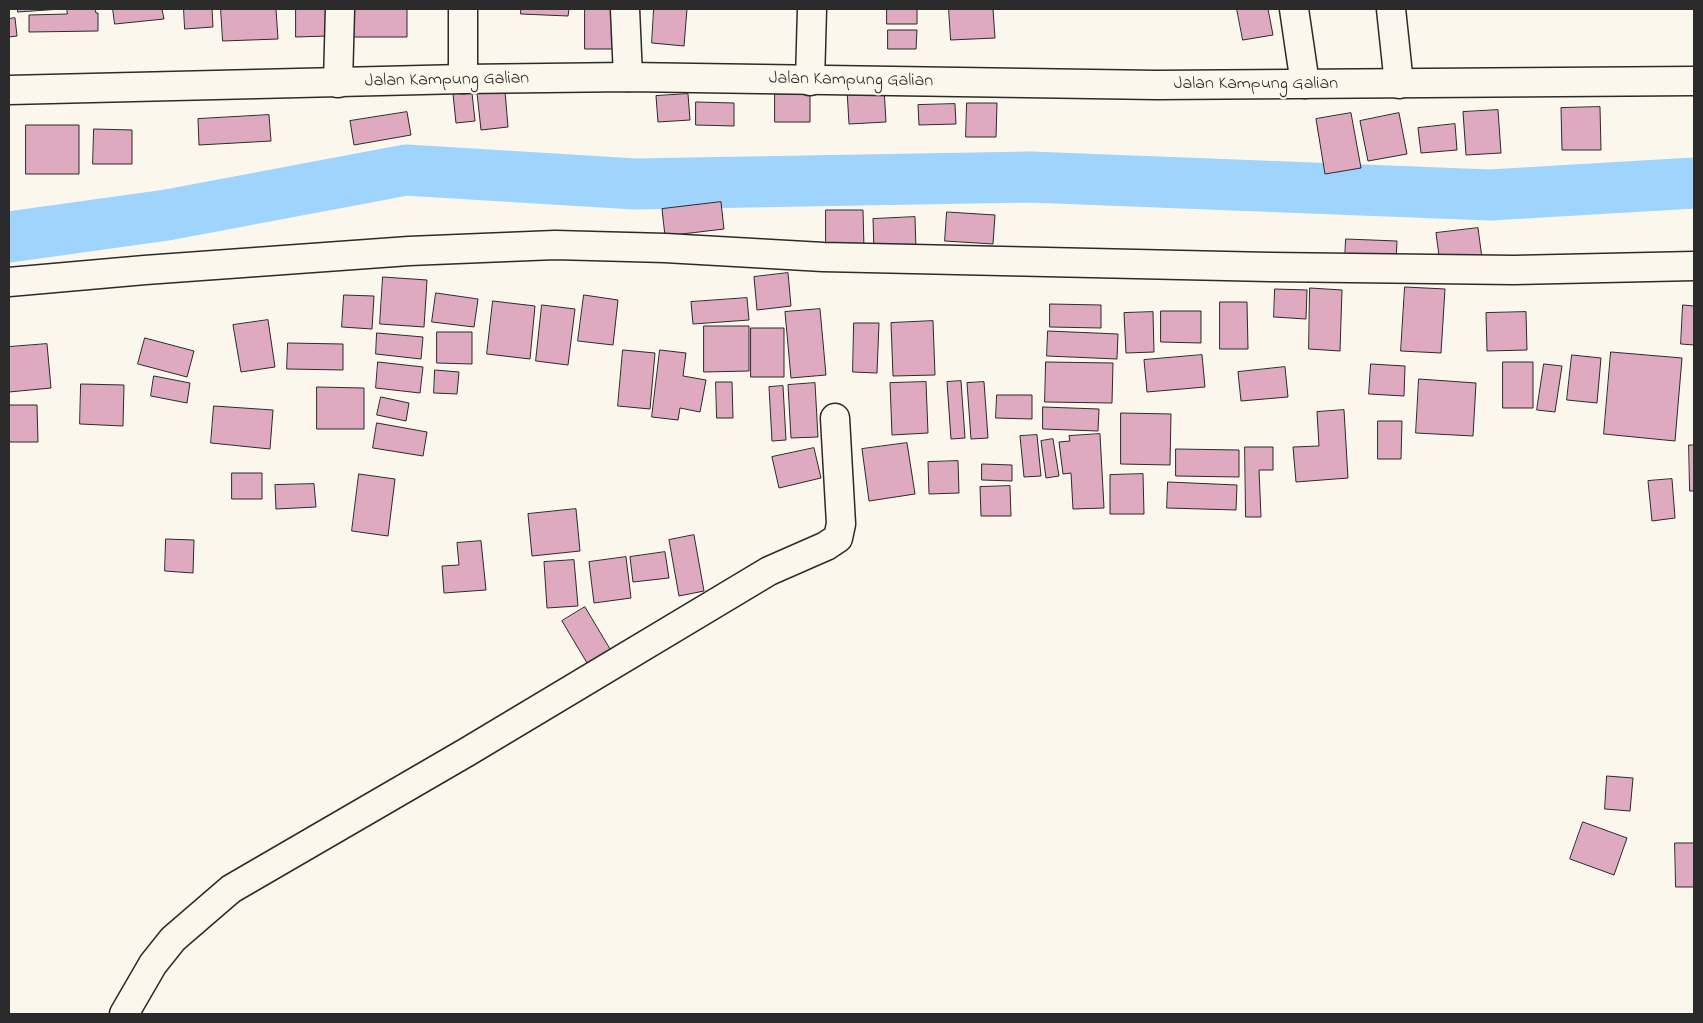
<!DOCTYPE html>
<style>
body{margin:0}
#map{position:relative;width:1703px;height:1023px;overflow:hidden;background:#fbf7ec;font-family:"Indie Flower",sans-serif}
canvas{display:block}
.frame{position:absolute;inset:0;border:10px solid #2b2b2b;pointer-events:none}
</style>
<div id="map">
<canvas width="1703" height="1023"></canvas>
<div class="frame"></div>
</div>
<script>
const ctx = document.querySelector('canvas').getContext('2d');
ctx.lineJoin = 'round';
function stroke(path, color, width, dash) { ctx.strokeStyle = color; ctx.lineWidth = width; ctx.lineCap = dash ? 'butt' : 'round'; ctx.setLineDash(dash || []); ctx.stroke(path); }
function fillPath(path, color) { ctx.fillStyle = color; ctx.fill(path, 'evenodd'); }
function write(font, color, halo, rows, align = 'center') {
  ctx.font = font + ' "Indie Flower",sans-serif'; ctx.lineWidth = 4.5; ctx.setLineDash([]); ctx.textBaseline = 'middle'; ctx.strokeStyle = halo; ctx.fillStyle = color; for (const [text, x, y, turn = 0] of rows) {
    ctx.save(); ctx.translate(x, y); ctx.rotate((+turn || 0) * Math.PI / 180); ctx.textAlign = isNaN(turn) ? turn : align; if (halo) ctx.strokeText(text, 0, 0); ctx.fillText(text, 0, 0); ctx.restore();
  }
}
stroke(new Path2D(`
 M9,237L167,215L406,170L635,184L1030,177L1490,195L1694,183`), '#9ed4fd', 51);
const building = new Path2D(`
 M18,9H61L18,12Z
 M67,9H95L96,13H98V31L29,32V15L67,14Z
 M113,9H162L164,19L115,24Z
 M184,9H212L213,27L185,29Z
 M221,9H276L278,39L223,41Z
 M296,9H329V36L296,37Z
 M350,9H407V37H350Z
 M521,9H569L568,16L521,14Z
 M585,9H618L619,49H585Z
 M654,9H687L684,46L652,43Z
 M887,9H917V24H887Z
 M949,9H993L995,38L951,40Z
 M1237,9H1268L1273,35L1243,40Z
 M15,18L17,36L9,37V19Z
 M888,30H917L916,49H888Z
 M884,88L886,122L849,124L847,90Z
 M505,91L508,127L481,130L477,93Z
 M472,93L475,121L456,123L453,94Z
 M688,94L690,120L658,122L656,96Z
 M775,94H810V122H775Z
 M696,102L734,103V126L696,125Z
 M967,103H997L996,137H966Z
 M955,104L956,124L919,125L918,105Z
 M1600,107L1601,150H1562L1561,108Z
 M1498,110L1501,153L1466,155L1463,112Z
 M407,112L411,135L354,145L350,121Z
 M1351,113L1361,168L1325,174L1316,119Z
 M1399,113L1407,154L1368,161L1360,121Z
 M269,115L271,141L199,145L198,119Z
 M1455,124L1457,150L1421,153L1418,128Z
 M26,125H79V174H26Z
 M94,129L132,130V164H93Z
 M721,202L724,229L665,236L662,209Z
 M826,210H863L864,249H826Z
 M947,212L995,215L993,244L945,241Z
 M915,217L916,250L874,252L873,219Z
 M1478,228L1482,258L1440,263L1436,233Z
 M1346,239L1397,241L1396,262L1345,260Z
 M788,273L791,306L757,310L754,277Z
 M383,277L427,280L424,327L380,324Z
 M1405,287L1445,289L1441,353L1401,351Z
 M1310,288L1342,290L1340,351L1309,349Z
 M1275,289L1307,290L1306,319L1274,317Z
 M436,293L478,299L474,327L432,322Z
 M344,295L374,296L372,329L342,327Z
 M584,295L618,300L613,345L578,341Z
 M747,298L749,320L693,324L691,302Z
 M493,301L535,306L530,359L487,354Z
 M1220,302H1247L1248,349H1220Z
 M1050,304L1101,305V328L1050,327Z
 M542,305L575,309L568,365L536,361Z
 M1683,305L1694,306V345L1681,344Z
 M820,309L826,375L791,378L785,312Z
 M1161,311H1201V343L1161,342Z
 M1153,312L1154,352L1126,353L1124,313Z
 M1526,312L1527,350L1487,351L1486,313Z
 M268,320L275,367L241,372L233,325Z
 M933,321L935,375L893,376L891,323Z
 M854,323H879L877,373L853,372Z
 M704,326H749V371L704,372Z
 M751,328H784V377H751Z
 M1048,331L1118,334L1117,359L1047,356Z
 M437,332H472V364L437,363Z
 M377,333L423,337L421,359L376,354Z
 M145,338L194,351L187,377L138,364Z
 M288,343L343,344V370L287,369Z
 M47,344L51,388L9,392V347Z
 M623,350L655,353L650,409L618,406Z
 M660,350L686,353L683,376L706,380L700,412L680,408L678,420L652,417Z
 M1611,352L1682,358L1675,441L1604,434Z
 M1202,355L1205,387L1147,392L1144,360Z
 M1572,355L1601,358L1597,403L1567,400Z
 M378,362L423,367L420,393L376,388Z
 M1046,362L1113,363L1112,403L1045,402Z
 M1503,362H1533V408H1503Z
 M1371,364L1405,366L1404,396L1369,394Z
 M1544,364L1562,366L1555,412L1537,410Z
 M1285,367L1288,397L1241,401L1238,372Z
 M435,370L459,372L457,394L434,393Z
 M154,376L190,383L187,403L151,396Z
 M1419,379L1476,383L1473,436L1416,433Z
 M961,381L965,438L951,439L947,382Z
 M716,382H732L733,418H717Z
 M926,382L928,433L892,435L890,383Z
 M984,382L988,438L971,439L967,383Z
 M815,383L818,437L791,438L788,385Z
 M81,384L124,385L123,426L80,424Z
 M783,386L786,440L772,441L769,387Z
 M317,387L364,388V429H317Z
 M997,395H1032V419L996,418Z
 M381,397L409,403L406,421L377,415Z
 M9,405H37L38,442H9Z
 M214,406L273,410L270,449L211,443Z
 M1043,407L1099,409L1098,431L1043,429Z
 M1344,410L1348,478L1296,482L1293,447L1319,446L1317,412Z
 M1121,413L1171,414L1170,465L1121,464Z
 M1378,421H1402L1401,459H1378Z
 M377,423L427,432L423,456L373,448Z
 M1100,434L1104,508L1073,509L1071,473L1063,474L1059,442L1070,441L1069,436Z
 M1037,435L1041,476L1024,477L1020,436Z
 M1053,439L1059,476L1046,478L1041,441Z
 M907,443L915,494L869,501L862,449Z
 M1689,445H1694V491H1690Z
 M1245,447H1273V470H1259L1261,517H1246Z
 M814,448L821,478L779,488L772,457Z
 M1176,449L1239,450V477L1176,476Z
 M958,461L959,493L929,494L928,462Z
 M982,464L1012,465V481L982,480Z
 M232,473H262V499H232Z
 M359,474L395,479L388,536L352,531Z
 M1143,474L1144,514H1110V475Z
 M1672,479L1675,518L1652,521L1648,481Z
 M1168,482L1237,485L1236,510L1167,508Z
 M314,484L316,507L276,509L275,485Z
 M1010,486L1011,516H981L980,487Z
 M576,509L580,551L532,556L528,514Z
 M694,535L704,591L679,596L669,540Z
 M166,539L194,540L193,573L165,571Z
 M481,541L486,590L444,593L442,566L459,565L457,543Z
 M665,552L669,578L633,582L630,557Z
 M626,557L631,598L594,603L589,562Z
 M574,560L578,606L547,608L544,562Z
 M585,607L613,654L590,668L562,621Z
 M1607,776L1633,778L1630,811L1605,809Z
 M1583,822L1627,838L1614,875L1570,859Z
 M1675,843H1694V887H1676Z`);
fillPath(building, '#dfa9bf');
stroke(building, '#2b2b2b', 1);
const minor = new Path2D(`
 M625,9L628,77
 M1294,9L1305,84
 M1391,9L1399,84
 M463,79V9
 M810,81L812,9
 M338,83L340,9
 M9,282L145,270L409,251L555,245L665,248L823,257L1270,267L1514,270L1694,266
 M124,1014L153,964L173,939L231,889L467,752L769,571L826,546L838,538L841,524L835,418`);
const major = new Path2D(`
 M9,90L463,79L628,77L1157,85L1694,81`);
stroke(minor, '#2b2b2b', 31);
stroke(major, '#2b2b2b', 31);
stroke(minor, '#fbf7ec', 28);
stroke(major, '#fbf7ec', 28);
write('18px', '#2b2b2b', '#fbf7ec', [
 ["Jalan Kampung Galian",447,81,-1],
 ["Jalan Kampung Galian",851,81,1],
 ["Jalan Kampung Galian",1256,85]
]);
</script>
